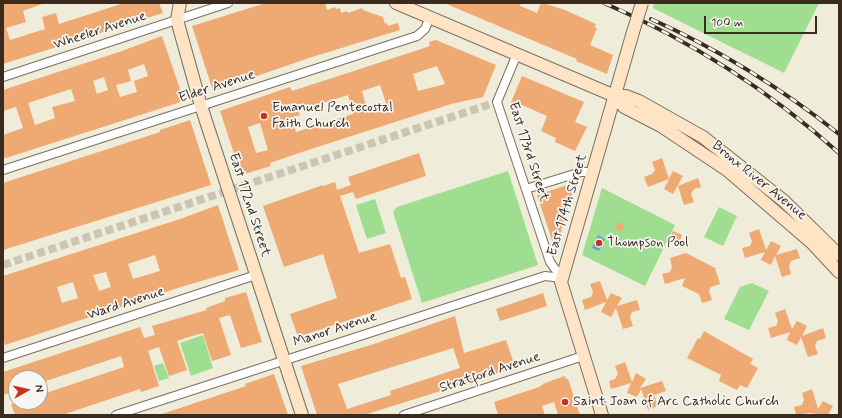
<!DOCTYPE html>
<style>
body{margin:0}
#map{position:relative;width:842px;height:418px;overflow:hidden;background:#efecd9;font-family:Mynerve,sans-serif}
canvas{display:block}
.frame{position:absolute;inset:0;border:4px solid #3b2a1e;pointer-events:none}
.north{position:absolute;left:8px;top:370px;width:40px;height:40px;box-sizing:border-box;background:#f6f6f2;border:1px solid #aba49d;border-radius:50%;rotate:82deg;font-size:11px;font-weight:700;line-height:16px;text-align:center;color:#3b2a1e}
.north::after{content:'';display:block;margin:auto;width:14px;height:18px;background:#c8321e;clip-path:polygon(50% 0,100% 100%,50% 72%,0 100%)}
.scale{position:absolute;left:704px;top:16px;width:113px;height:18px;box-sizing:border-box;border:2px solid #3b2a1e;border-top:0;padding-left:5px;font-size:12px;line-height:14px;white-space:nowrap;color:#3b2a1e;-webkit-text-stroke:3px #f6f6f2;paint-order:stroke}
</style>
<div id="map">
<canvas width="842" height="418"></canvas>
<div class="frame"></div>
<div class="north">N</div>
<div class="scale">100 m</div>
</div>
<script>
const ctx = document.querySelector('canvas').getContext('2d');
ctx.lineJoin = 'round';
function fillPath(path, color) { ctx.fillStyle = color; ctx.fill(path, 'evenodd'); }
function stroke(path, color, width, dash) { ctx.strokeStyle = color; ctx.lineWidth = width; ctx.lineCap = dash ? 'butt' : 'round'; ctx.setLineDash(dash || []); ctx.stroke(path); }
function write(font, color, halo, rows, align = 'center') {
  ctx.font = font + ' Mynerve,sans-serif'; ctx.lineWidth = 3.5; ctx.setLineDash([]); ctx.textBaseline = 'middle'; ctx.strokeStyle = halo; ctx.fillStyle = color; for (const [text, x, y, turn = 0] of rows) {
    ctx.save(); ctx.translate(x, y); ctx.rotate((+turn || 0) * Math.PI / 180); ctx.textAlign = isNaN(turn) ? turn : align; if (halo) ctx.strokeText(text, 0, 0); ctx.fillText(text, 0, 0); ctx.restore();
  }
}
fillPath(new Path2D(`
 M654,3H819L784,73L653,8Z
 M508,171L538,265L422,303L393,212L397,207Z
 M602,188L675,225L645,286L582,255Z
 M375,199L386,233L367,239L356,205Z
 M719,207L737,216L723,246L704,237Z
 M752,283L769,291L749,330L724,319L740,287Z
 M203,335L213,368L191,376L180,343Z
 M163,363L169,378L159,381L154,366Z`), '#9fdd91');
fillPath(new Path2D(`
 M598,235L605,239L599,251L592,248Z`), '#5ea5d4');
fillPath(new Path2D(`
 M3,3H45L23,11L26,22L6,28L10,40L45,29L42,17L56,13L59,24L124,3H159L163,13L3,64Z
 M266,3H325L327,10L335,7L336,9L340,8L341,13L347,11L348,13L362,8L363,10L383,17L385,24L387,23L388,26L398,23L400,30L312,57L213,91L192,26Z
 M444,3H521L520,6L537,13L541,3H543L565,10L596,24L594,27L597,28L590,45L613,55L607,74L576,61L577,59L565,54Z
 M162,36L184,101L6,158L3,157V135L23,128L16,107L3,111V90L122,51ZM144,64L148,76L134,81L137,92L120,97L116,85L131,81L128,70ZM104,77L108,90L97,94L93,81ZM71,89L75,101L52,107L55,118L35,125L28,103Z
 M436,40L496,65L483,97L451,104L305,151L270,163L271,166L241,175L220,111L290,87L292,91L406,54L430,46L429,42ZM437,66L445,84L418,91L413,74ZM380,85L386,103L367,109L362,91ZM348,95L353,114L296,132L291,118L300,115L298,111ZM260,123L268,150L256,153L248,127Z
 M522,76L584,102L575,122L587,127L575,151L555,142L556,138L541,131L547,116L522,105L521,108L518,106L516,110L509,107Z
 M190,120L211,185L3,250V183L160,132V130Z
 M419,153L426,176L356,199L353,192L340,196L359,253L390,244L401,278L405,277L412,299L298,337L290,314L337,298L323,254L284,267L263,206L323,185V186L335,182L337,190L351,185L348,177Z
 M662,158L669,179L673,171L683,176L673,194L664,189L669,179L648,187L644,177L652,174L655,170L652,162Z
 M698,178L701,187L694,189L691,194L694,202L684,205L678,186Z
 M573,183L574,188L558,242L553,243L537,195Z
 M218,205L239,270L184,286L5,345L3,338V276L180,219ZM155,255L160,271L133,279L128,264ZM106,272L111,287L99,291L93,275ZM73,282L78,298L62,303L57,287Z
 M618,222L624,225L621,232L615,228Z
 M759,229L766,250L771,241L781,246L776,255L797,249L800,258L791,261L789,266L791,274L782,277L775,256L771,265L761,260L765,252L745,258L742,248L750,246L752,241L749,233Z
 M673,231L682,235L679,243L669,238Z
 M686,253L715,268L720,284L711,287L709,291L712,300L702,303L699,294L682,286L685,278L665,284L662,274L670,272L672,267L670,258Z
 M600,281L607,300L611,293L622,298L617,306L637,300L640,310L632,312L630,317L633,326L623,329L616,308L611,317L601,312L606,302L585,310L582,300L591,297L593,292L590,284Z
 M246,292L262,342L241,348L230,315L219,318L231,355L212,361L203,333L189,337L177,341L187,370L169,376L159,347L148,351L159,386L141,392L140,389L62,415H15L11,404L18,402H40V395L124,367L121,356L40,383V378H16V391L3,395V372L140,327L144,338L155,335L152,326L207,310L206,308L225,301V298Z
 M543,293L547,306L500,321L496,309Z
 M785,309L792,329L797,321L807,326L802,336L823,328L826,338L817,341L815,346L818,354L808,357L801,337L797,345L787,340L790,332L771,338L768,328L776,326L778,321L775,313Z
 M455,316L464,353L506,340L513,361L515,360L517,367L364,415H317L301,366L374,344ZM453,348L460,368L390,391L391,395L347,409L338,384Z
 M704,331L753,359L750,364L758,368L747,388L740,385L737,390L719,381L721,375L687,358L698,338L700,339Z
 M625,362L632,382L636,373L646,379L640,388L662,381L666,391L654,395L658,406L648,410L641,389L637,397L627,393L631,383L611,389L609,381L615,379L618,374L615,366Z
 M274,374L288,415H159L246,386L245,384Z
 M565,376L566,379H568L580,415H558L554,402L542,406L545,415H498L494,402L539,387L545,383Z
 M812,389L818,409L823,401L833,406L828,415L810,413L796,415L794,407L802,405L804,400L802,393Z`), '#efa972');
stroke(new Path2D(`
 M3,265L497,102`), '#cbc5b4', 8, [8, 4]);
const street = new Path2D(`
 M517,54L497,102L550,262L561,277
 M3,77L228,3
 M3,170L417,36L425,29L430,17
 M526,189L581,172H593
 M3,358L256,275
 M116,415L545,276L562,278
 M404,415L583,356`);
const secondary = new Path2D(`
 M180,3L177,20L201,106L302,415
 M396,3L615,96H626L639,101L703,137L784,201L839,255
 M615,96L624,107L661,126L727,170L812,243L839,272
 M602,415L561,282L633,32`);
stroke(street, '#7a6e5f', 10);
stroke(secondary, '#7a6e5f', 14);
stroke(street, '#fff', 8);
stroke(secondary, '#fee4c5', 12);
const rail = new Path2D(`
 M604,3C689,40 770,91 839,153
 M651,19C718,49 781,88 839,134`);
stroke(rail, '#3b2a1e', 4);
stroke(rail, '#f6f6f2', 2.5, [8]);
const secondaryBridge = new Path2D(`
 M633,32L642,3`);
stroke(secondaryBridge, '#7a6e5f', 14, []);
stroke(secondaryBridge, '#fee4c5', 12);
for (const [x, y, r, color] of [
 [264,116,4,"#c8321e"],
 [599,243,4,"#c8321e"],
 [565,402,4,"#c8321e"]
]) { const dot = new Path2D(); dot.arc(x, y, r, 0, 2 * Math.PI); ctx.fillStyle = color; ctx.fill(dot); stroke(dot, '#f6f6f2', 1.5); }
write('14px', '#3b2a1e', '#f6f6f2', [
 ["Wheeler Avenue",100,31,-18],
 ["Elder Avenue",217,87,-18],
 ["East 173rd Street",528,152,72],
 ["Bronx River Avenue",759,181,39],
 ["East 172nd Street",249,205,72],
 ["East 174th Street",568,205,-73],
 ["Ward Avenue",126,304,-18],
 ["Manor Avenue",335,330,-18],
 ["Stratford Avenue",490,373,-18]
]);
write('14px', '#3b2a1e', '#f6f6f2', [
 ["Emanuel Pentecostal",272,108],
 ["Faith Church",272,124],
 ["Thompson Pool",607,243],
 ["Saint Joan of Arc Catholic Church",573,402]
], 'left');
</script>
